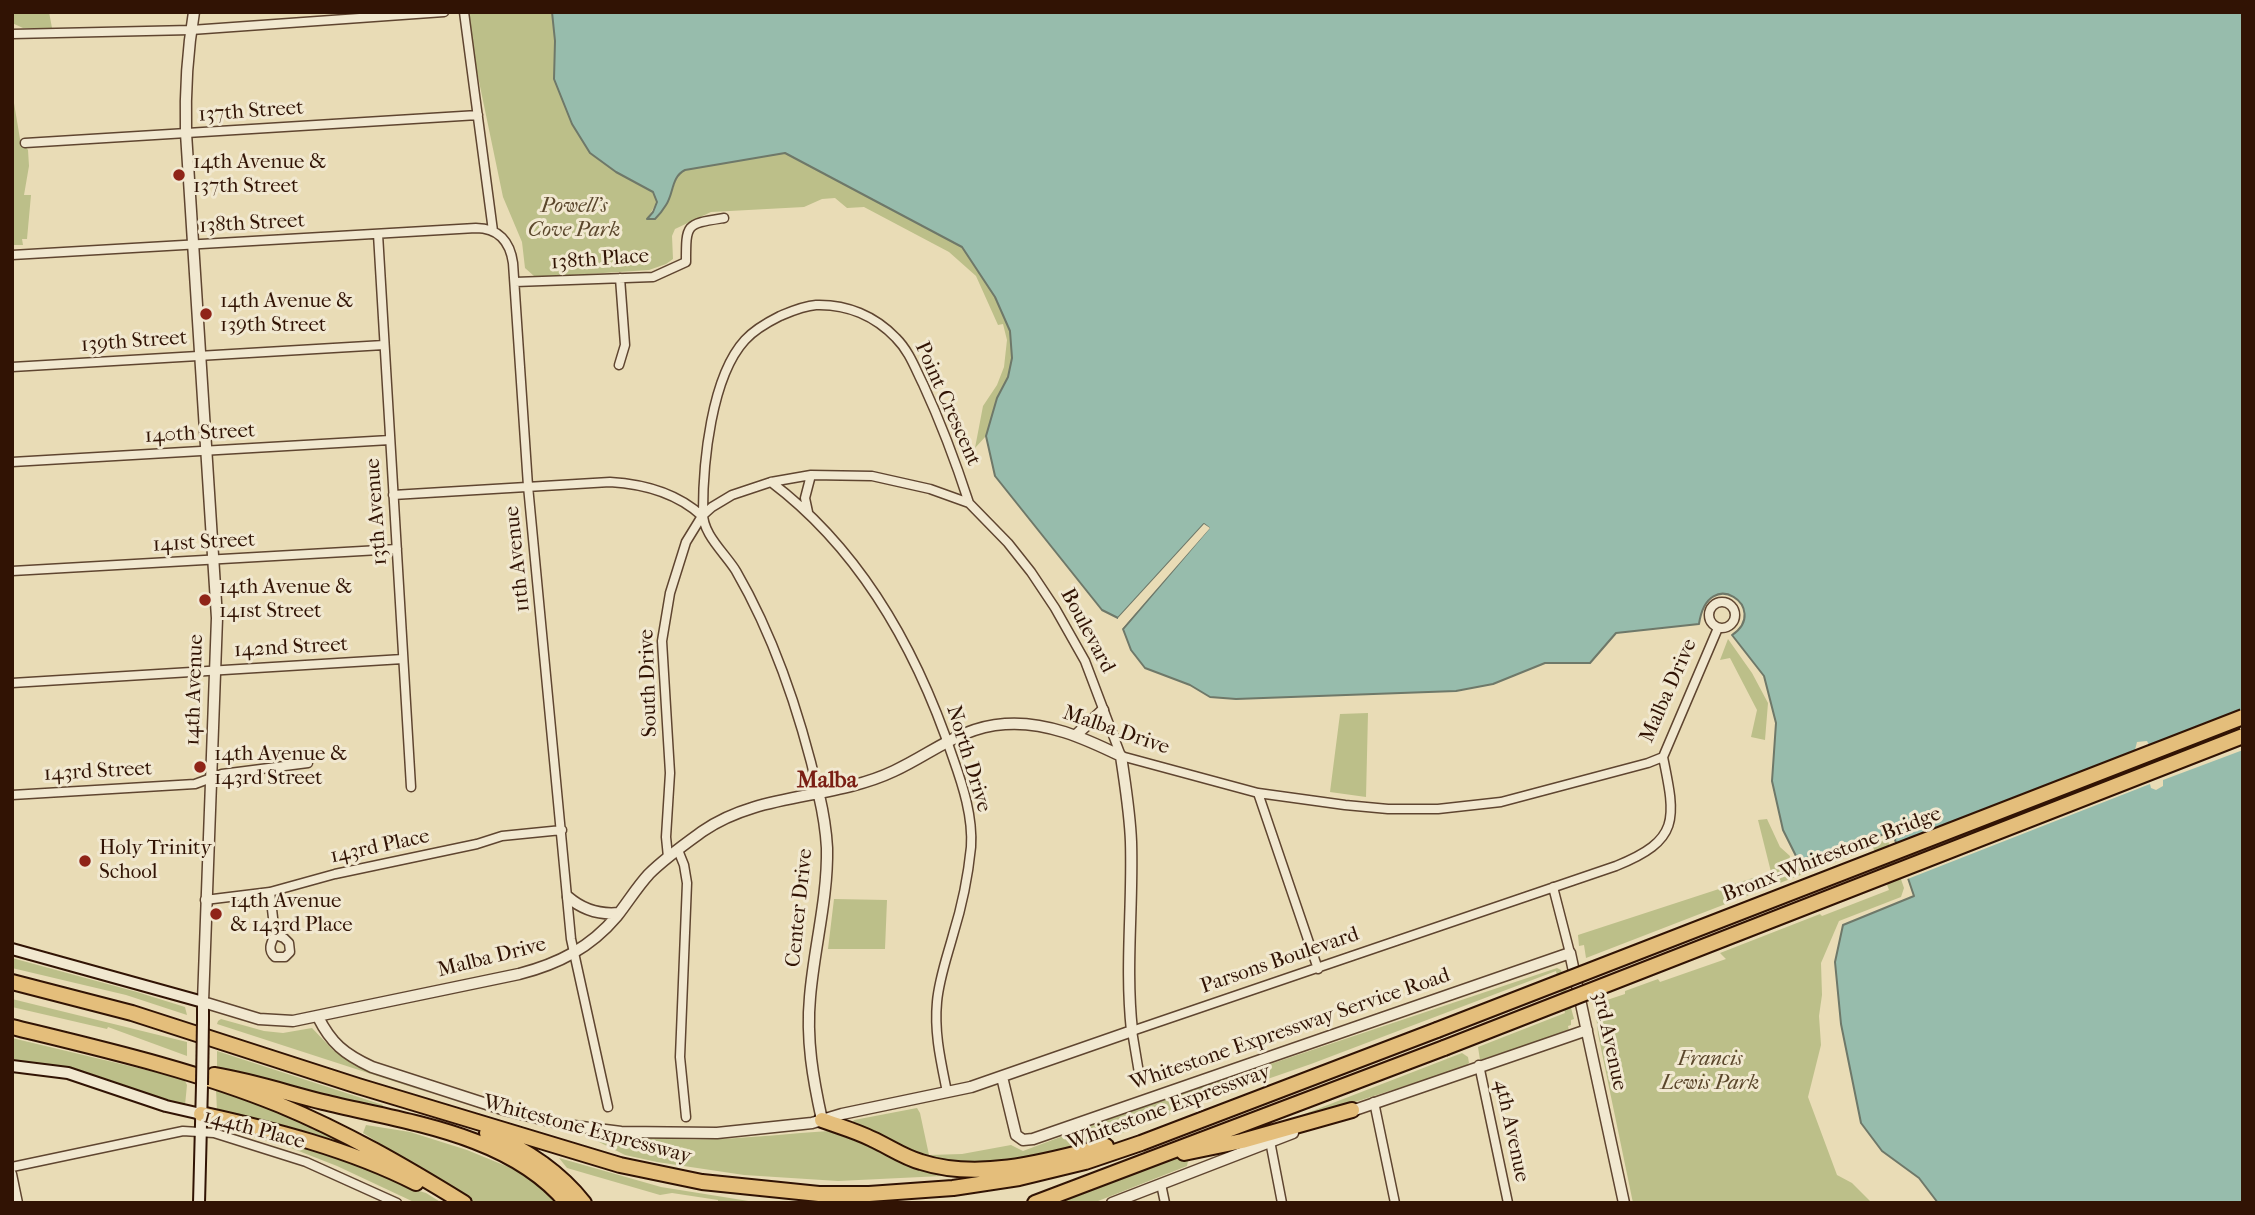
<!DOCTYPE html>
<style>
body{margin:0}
#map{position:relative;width:2255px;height:1215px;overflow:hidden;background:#e9dcb6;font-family:"IM FELL French Canon",serif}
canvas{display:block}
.frame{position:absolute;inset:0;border:14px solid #311304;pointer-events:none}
</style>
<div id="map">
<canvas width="2255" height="1215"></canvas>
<div class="frame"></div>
</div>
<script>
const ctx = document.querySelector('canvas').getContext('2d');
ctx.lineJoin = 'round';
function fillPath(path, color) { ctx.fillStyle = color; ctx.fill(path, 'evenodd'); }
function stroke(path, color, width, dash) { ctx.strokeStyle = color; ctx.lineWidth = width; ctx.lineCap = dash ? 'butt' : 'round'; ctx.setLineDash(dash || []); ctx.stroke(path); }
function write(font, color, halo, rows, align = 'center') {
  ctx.font = font + ' "IM FELL French Canon",serif'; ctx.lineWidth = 6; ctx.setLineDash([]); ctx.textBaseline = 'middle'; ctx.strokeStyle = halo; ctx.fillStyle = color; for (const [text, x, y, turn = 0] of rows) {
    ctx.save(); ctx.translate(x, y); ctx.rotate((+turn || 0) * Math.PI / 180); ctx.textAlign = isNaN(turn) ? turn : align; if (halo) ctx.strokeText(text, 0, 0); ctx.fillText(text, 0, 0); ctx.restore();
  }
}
fillPath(new Path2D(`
 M12,12H49L52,28H23L12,23Z
 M469,12H552L555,41L616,172L653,192L657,202L647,219C654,212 667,203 671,194C676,183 674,176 685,170L785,153L962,247L995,297L1010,331L1012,358L1008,377L997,398L986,436L975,448L983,406L997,385L1004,367L1007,340L1003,324L998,325L976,276L949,252L864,207L847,208L835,198L822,199L804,207L711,212L675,229L672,236L673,259L666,264L649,270L542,277L534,276L525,268L522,242L503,197L476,67Z
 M12,91L20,139L28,150L29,166L24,195H31L27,239H22L23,245H12Z
 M1728,639L1752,673L1768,703L1765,740L1751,737L1757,710L1730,658L1720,660Z
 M1368,713L1366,797L1330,792L1340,714Z
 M1767,819L1780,847L1790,856L1789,861L1795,867L1884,840L1888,841L1904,888L1901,897L1839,921L1821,963L1822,995L1819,1016L1821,1045L1808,1097L1837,1175L1852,1183L1872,1203H1633L1598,1034L1595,1004L1625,994V991L1658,979L1660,982L1726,959L1720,953L1820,914L1822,916L1889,890L1873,847L1586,958L1584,945L1579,946L1578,935L1771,872L1758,820Z
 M834,899L887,900L885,949H828Z
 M12,958L137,992L185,1007L187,1015L126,995L12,968Z
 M1557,968L1561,970L1574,1019L1571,1020V1025L1568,1026L1569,1031L1480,1060L1478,1047L1565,1013L1556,971L1311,1064L1224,1094L1191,1099L1181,1110L1099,1142L1010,1160L971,1163H945L918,1155L889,1139L852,1123L854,1120L917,1108L920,1113L929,1155L962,1154L1011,1145L1023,1151L1130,1111Z
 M12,999L187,1042V1056L108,1027L107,1029L12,1007Z
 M221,1019L264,1031L283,1033L312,1028L334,1051L363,1069L433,1094L217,1024L218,1021Z
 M12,1038L184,1079L187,1085L185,1105L12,1059Z
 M217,1051L383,1105L382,1109L284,1086L217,1067Z
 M1462,1053L1468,1057L1469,1063L1464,1067L1299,1120H1289Z
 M216,1089L264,1104L357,1144V1151L217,1111Z
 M227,1125L352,1161L397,1177V1182L406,1183V1187L426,1193L442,1203H416L337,1166L286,1146L221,1128Z
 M366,1125L410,1132L467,1150L523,1173L562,1203H476L363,1133Z
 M829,1131L861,1139L898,1161L942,1176L838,1181L744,1175L657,1162L625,1155L587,1136C630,1136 673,1141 716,1139C754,1138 791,1133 829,1131Z
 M1189,1156L1187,1166L1093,1203H1057L1174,1159Z
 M559,1158L661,1187L761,1203H718V1200L672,1193L660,1195L567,1168Z`), '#bcbf89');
const water = new Path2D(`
 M552,12H2243V1203H1938L1919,1178L1882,1151L1861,1123L1841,1024L1835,962L1843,925L1914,896L1892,831L1845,849L1798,860L1783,830L1772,781L1776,723L1764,676L1732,635C1771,609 1708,563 1699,624L1616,633L1590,663H1545L1493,684L1456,691L1236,699L1210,697L1190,685L1145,668L1131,650L1123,629L1209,528L1204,524L1118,618L1102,610L995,476L986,436L997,398L1008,377L1012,358L1010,331L995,297L962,247L785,153L685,170C671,177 674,193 666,205C663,210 659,215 655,219H647L653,212L657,202L653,192L616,172L590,153L572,124L554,79L555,41Z`);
fillPath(water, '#97bcac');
stroke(water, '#6e7869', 2);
fillPath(new Path2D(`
 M1204,524L1210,528L1120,631V626L1197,537L1118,621V618Z
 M2243,709V750L2163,780V786L2156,790L2151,788L2150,784L1905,880L1893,844L2135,750L2137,742L2147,741L2149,745Z`), '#e9dcb6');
const minor = new Path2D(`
 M464,12L493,231
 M12,34L191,30L444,12
 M25,143L478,115
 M378,234L411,787
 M12,255L476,228C499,228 510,242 513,263L528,486L571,939L608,1107
 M515,282L653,277L686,262C686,223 686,224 724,218
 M619,365L625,345L620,278
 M12,367L384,345
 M12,462L390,440
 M771,482C861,550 918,653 953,758C963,786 973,817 971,847C968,877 962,906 953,935C947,957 939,979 937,1002C934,1033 941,1062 947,1092
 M393,495L610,482C644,484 677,493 702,516
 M808,512L805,498L811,475
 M12,571L397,549
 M1709 615a13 13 0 1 1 26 0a13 13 0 1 1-26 0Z
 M12,683L403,659
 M1258,793L1318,969
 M12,795L195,784L222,774L308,763
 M819,795C801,717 776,640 736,571C725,553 702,534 703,512C703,463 711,377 745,340C755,329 768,322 780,316C792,311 803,306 816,305C847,304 875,316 896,338C909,351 915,368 923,384C941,423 956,463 969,503
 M678,850L684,865L687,883L680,1057L686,1117
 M668,857L666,837L670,773L662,641L670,593L686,542L702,516L712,507L732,495L771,482L811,475L872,476L930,489L969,503L1008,543L1031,572L1055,608L1085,661L1121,756L1258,793L1345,805L1388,809H1438L1501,802L1648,763L1663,757L1718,628
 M1553,887L1570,953
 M270,892L275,935
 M205,900L270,892L335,874L477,844L502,836L562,830
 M275,935L284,938L289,943L290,952L285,957H275C267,950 271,943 275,935Z
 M1479,1065L1508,1203
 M1140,1079L1132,1031L1616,866C1680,840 1676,820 1663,757
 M1374,1102L1395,1203
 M1270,1141L1282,1203
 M12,1167L183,1131L214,1133L306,1162L397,1203
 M12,1174L18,1203
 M1161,1184L1165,1203`);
const tertiary = new Path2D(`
 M194,12C187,53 185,92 186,133L217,618L203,1002L259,1019L293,1021L519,974C558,964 590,948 617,916C628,902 637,887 649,874C665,858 685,844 703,831C759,792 833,800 894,771C933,753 960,727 1005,724C1046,721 1084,738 1121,756C1125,784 1130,813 1131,842C1133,906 1125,967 1132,1031L971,1087L842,1114L812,1123L717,1133L621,1132L566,1125L505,1110L372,1067C344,1054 331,1043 318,1017
 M1076,735L1103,710
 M819,795C823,812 826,830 827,848C828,898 814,948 810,997C806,1040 813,1079 822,1120
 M568,897C583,910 599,915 619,913
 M1002,1077L1016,1135L1023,1140L1033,1139L1570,953L1624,1203
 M1346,1113L1587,1030
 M1112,1203L1293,1133`);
const secondary = new Path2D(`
 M12,949L203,1002V1020
 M12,1066L68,1073L166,1106L201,1114
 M199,1203L202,1085`);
const motorway = new Path2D(`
 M12,982L132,1013L358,1086L620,1165L702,1182L819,1194H869L953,1188L1019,1178L1085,1162L1141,1143L1437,1030
 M12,1027C102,1049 194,1070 280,1105C345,1132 404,1166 464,1203
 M214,1075C251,1081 287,1093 323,1102C405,1122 510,1134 567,1203
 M201,1114C274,1130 349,1149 416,1183
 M822,1120C838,1126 856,1131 872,1139C888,1146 903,1157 921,1162C980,1181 1048,1161 1106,1146
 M487,1133C525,1149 558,1170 584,1203
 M1184,1153L1242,1141L1352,1110
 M1035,1203L1444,1048`);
stroke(minor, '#5f4530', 11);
stroke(tertiary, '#5f4530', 13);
stroke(secondary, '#311304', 14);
stroke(motorway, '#311304', 18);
stroke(minor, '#f1e8d0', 8);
stroke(tertiary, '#f1e8d0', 10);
stroke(secondary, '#f1e8d0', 10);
stroke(motorway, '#e4be7b', 14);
const secondaryBridge = new Path2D(`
 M202,1085L203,1020`);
const motorwayBridge = new Path2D(`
 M1437,1030L2243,717
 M1444,1048L2243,736`);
stroke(secondaryBridge, '#311304', 14, []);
stroke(motorwayBridge, '#311304', 18, []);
stroke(secondaryBridge, '#f1e8d0', 10);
stroke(motorwayBridge, '#e4be7b', 14);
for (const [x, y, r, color] of [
 [179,175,7,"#8f2418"],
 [206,314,7,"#8f2418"],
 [205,600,7,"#8f2418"],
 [200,767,7,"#8f2418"],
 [85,861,7,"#8f2418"],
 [216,914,7,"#8f2418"]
]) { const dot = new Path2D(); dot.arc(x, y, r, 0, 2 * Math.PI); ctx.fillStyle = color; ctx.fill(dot); stroke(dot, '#f1e8d0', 2.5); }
write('21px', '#311304', '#f1e8d0', [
 ["137th Street",251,112,-4],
 ["138th Street",252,224,-3],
 ["138th Place",600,260,-4],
 ["139th Street",134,342,-4],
 ["Point Crescent",947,404,66],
 ["140th Street",200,434,-3],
 ["13th Avenue",377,512,-94],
 ["141st Street",204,543,-3],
 ["11th Avenue",518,559,-96],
 ["Boulevard",1087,631,62],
 ["142nd Street",291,648,-3],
 ["South Drive",649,683,-92],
 ["14th Avenue",195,690,-88],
 ["Malba Drive",1669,691,-66],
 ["Malba Drive",1116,731,19],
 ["North Drive",968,759,73],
 ["143rd Street",98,772,-3],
 ["143rd Place",380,847,-12],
 ["Bronx-Whitestone Bridge",1832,855,-21],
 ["Center Drive",800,908,-84],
 ["Malba Drive",492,958,-14],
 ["Parsons Boulevard",1280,961,-19],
 ["Whitestone Expressway Service Road",1290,1030,-19],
 ["3rd Avenue",1609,1041,78],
 ["Whitestone Expressway",1169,1108,-20],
 ["144th Place",254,1130,15],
 ["Whitestone Expressway",587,1130,15],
 ["4th Avenue",1511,1131,78]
]);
write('21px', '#311304', '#f1e8d0', [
 ["14th Avenue &",193,163],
 ["137th Street",193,187],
 ["14th Avenue &",220,302],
 ["139th Street",220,326],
 ["14th Avenue &",219,588],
 ["141st Street",219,612],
 ["14th Avenue &",214,755],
 ["143rd Street",214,779],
 ["Holy Trinity",99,849],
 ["School",99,873],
 ["14th Avenue",230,902],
 ["& 143rd Place",230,926]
], 'left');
write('italic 21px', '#5b472c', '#f1e8d0', [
 ["Powell's",574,207],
 ["Cove Park",574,231],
 ["Francis",1710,1060],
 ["Lewis Park",1710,1084]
]);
write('bold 23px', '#7a1f14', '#f1e8d0', [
 ["Malba",827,781]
]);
</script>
